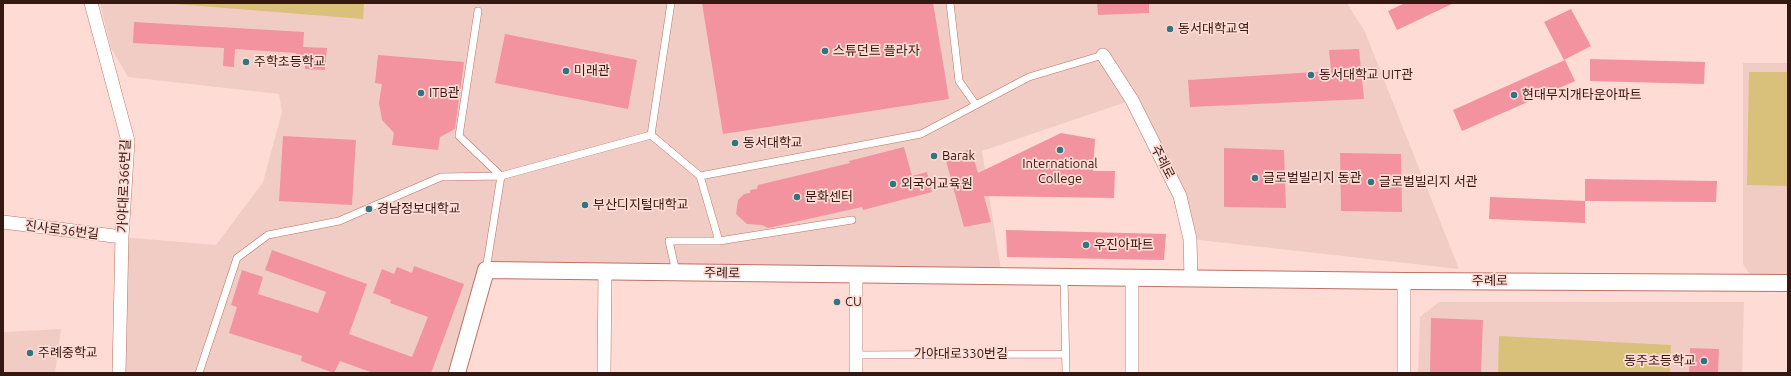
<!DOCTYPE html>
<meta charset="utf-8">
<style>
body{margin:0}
#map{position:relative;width:1791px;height:376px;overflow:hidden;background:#fedcd5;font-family:Ubuntu,sans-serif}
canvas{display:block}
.frame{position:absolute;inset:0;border:4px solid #361813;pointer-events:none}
</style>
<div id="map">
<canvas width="1791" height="376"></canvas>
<div class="frame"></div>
</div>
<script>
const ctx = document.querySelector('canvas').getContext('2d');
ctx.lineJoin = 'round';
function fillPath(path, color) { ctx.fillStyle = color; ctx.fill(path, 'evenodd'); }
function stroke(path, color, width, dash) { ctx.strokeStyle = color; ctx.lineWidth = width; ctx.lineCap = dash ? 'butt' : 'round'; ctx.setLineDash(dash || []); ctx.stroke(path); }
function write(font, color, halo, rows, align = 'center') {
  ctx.font = font + ' Ubuntu,"Noto Sans KR",sans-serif'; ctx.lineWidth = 3.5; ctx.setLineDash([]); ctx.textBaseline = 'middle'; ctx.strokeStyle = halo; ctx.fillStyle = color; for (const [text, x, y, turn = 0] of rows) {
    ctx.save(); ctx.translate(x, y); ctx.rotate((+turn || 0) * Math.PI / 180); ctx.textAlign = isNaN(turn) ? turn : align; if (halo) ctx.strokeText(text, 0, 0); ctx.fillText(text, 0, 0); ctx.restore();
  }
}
fillPath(new Path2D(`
 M100,3H1347L1365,32L1459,269L1190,239L1132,100L982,151L1002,276L487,270L457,373H119L122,237L216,245L263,182L282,112L279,94L128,77L111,48Z
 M1743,63H1788V279L1752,278L1743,264Z
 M1439,302H1744L1742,373H1418L1420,317Z
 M61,329L55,373H3V332Z`), '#f0ccc5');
fillPath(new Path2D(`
 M163,3H364L363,19Z
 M1749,72H1788V186L1747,185Z
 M1499,336L1671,345L1670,373H1498Z`), '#d9c17b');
fillPath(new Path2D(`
 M702,3H933L949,99L723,134Z
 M1097,3H1149V13L1098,15Z
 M1405,3H1454L1397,30L1388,11Z
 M1571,9L1591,46L1564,60L1544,22Z
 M134,22L304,32L303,47L327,48L325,70L305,69V62L296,61V53L235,49L234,67L223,66L224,48L133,43Z
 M505,34L637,60L628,109L495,83Z
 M1359,49L1364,99L1190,107L1188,80L1331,71L1329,50Z
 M378,55L464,62L455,129L440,137L438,150L392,145L394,133L382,120L379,103L382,84L375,83Z
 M1590,59L1705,62L1704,84L1590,81Z
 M1565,60L1575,81L1462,131L1453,110Z
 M1061,133L1095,139L1093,171H1115L1114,198L984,196L991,222L964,227L945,157L971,149L978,173Z
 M283,136L356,140L352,205L279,201Z
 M904,147L912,176L927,172L932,192L863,210L862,207L768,228L762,225L747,224L736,214L738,200L744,194L750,193V190L757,189L758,185L850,163L849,161Z
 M1224,148L1284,150L1286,208L1224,207Z
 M1340,153L1401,154L1402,212L1341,211Z
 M1585,179L1717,181L1716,202L1585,201Z
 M1490,197L1585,201V223L1489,219Z
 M1006,230L1166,234L1164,260L1007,257Z
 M272,250L367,284L349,334L412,357L428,317L390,303L391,300L373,293L382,269L394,274L397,267L412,273L414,266L464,284L431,373H373L340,361L334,373L301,361L302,356L229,333L237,307L231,305L242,270L263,277L258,294L318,313L326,292L265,270Z
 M1431,318L1483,320L1481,373H1430Z
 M1690,348L1719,349L1718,373H1689Z`), '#f393a0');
const service = new Path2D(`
 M671,3L651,135L700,176L921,134L1029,77L1103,55
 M950,3L959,81L976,105
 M478,11L459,136L501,176
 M719,241L852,220
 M486,270L501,176
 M676,272L669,241H719L700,176
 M1064,277L1066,373
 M856,355L1065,354
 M199,373L237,258L268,235L339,221L441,177L501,176L651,135`);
const minor = new Path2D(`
 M91,3L128,141L122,237L119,373
 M1103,55L1132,100L1180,196L1190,239L1191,279
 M3,222L122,237
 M1404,281V373
 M604,373L605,271
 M856,373V274
 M1132,373V278`);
const tertiary = new Path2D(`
 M457,373L486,270L1404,281L1788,283`);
stroke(service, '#bd7264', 8);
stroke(minor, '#bd7264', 14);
stroke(tertiary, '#bd7264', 18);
stroke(service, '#fff', 7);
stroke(minor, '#fff', 13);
stroke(tertiary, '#fff', 16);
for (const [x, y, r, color] of [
 [1170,29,4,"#2f7582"],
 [825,51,4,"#2f7582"],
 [246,62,4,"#2f7582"],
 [566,71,4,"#2f7582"],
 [1311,75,4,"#2f7582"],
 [421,93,4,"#2f7582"],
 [1514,95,4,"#2f7582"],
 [735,143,4,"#2f7582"],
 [1060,150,4,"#2f7582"],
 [934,156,4,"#2f7582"],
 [1255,178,4,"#2f7582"],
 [1371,182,4,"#2f7582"],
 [893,184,4,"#2f7582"],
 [797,197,4,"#2f7582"],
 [585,205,4,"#2f7582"],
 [369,209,4,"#2f7582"],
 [1086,245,4,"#2f7582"],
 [837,302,4,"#2f7582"],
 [30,353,4,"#2f7582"],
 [1704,361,4,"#2f7582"]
]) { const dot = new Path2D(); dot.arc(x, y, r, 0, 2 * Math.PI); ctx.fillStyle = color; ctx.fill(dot); stroke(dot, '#fedcd5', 1.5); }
write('13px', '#361813', '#fedcd5', [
 ["동서대학교역",1178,29],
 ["스튜던트 플라자",833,51],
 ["주학초등학교",254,62],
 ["미래관",574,71],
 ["동서대학교 UIT관",1319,75],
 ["ITB관",429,93],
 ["현대무지개타운아파트",1522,95],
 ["동서대학교",743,143],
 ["Barak",942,156],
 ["International",1060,164,"center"],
 ["College",1060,179,"center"],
 ["글로벌빌리지 동관",1263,178],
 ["글로벌빌리지 서관",1379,182],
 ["외국어교육원",901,184],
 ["문화센터",805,197],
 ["부산디지털대학교",593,205],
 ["경남정보대학교",377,209],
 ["우진아파트",1094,245],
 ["CU",845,302],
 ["주례중학교",38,353],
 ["동주초등학교",1696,361,"right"]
], 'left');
write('13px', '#361813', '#fedcd5', [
 ["주례로",1163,162,63],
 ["가야대로366번길",124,186,-88],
 ["진사로36번길",62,230,7],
 ["주례로",722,273,1],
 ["주례로",1490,281],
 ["가야대로330번길",961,354]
]);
</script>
